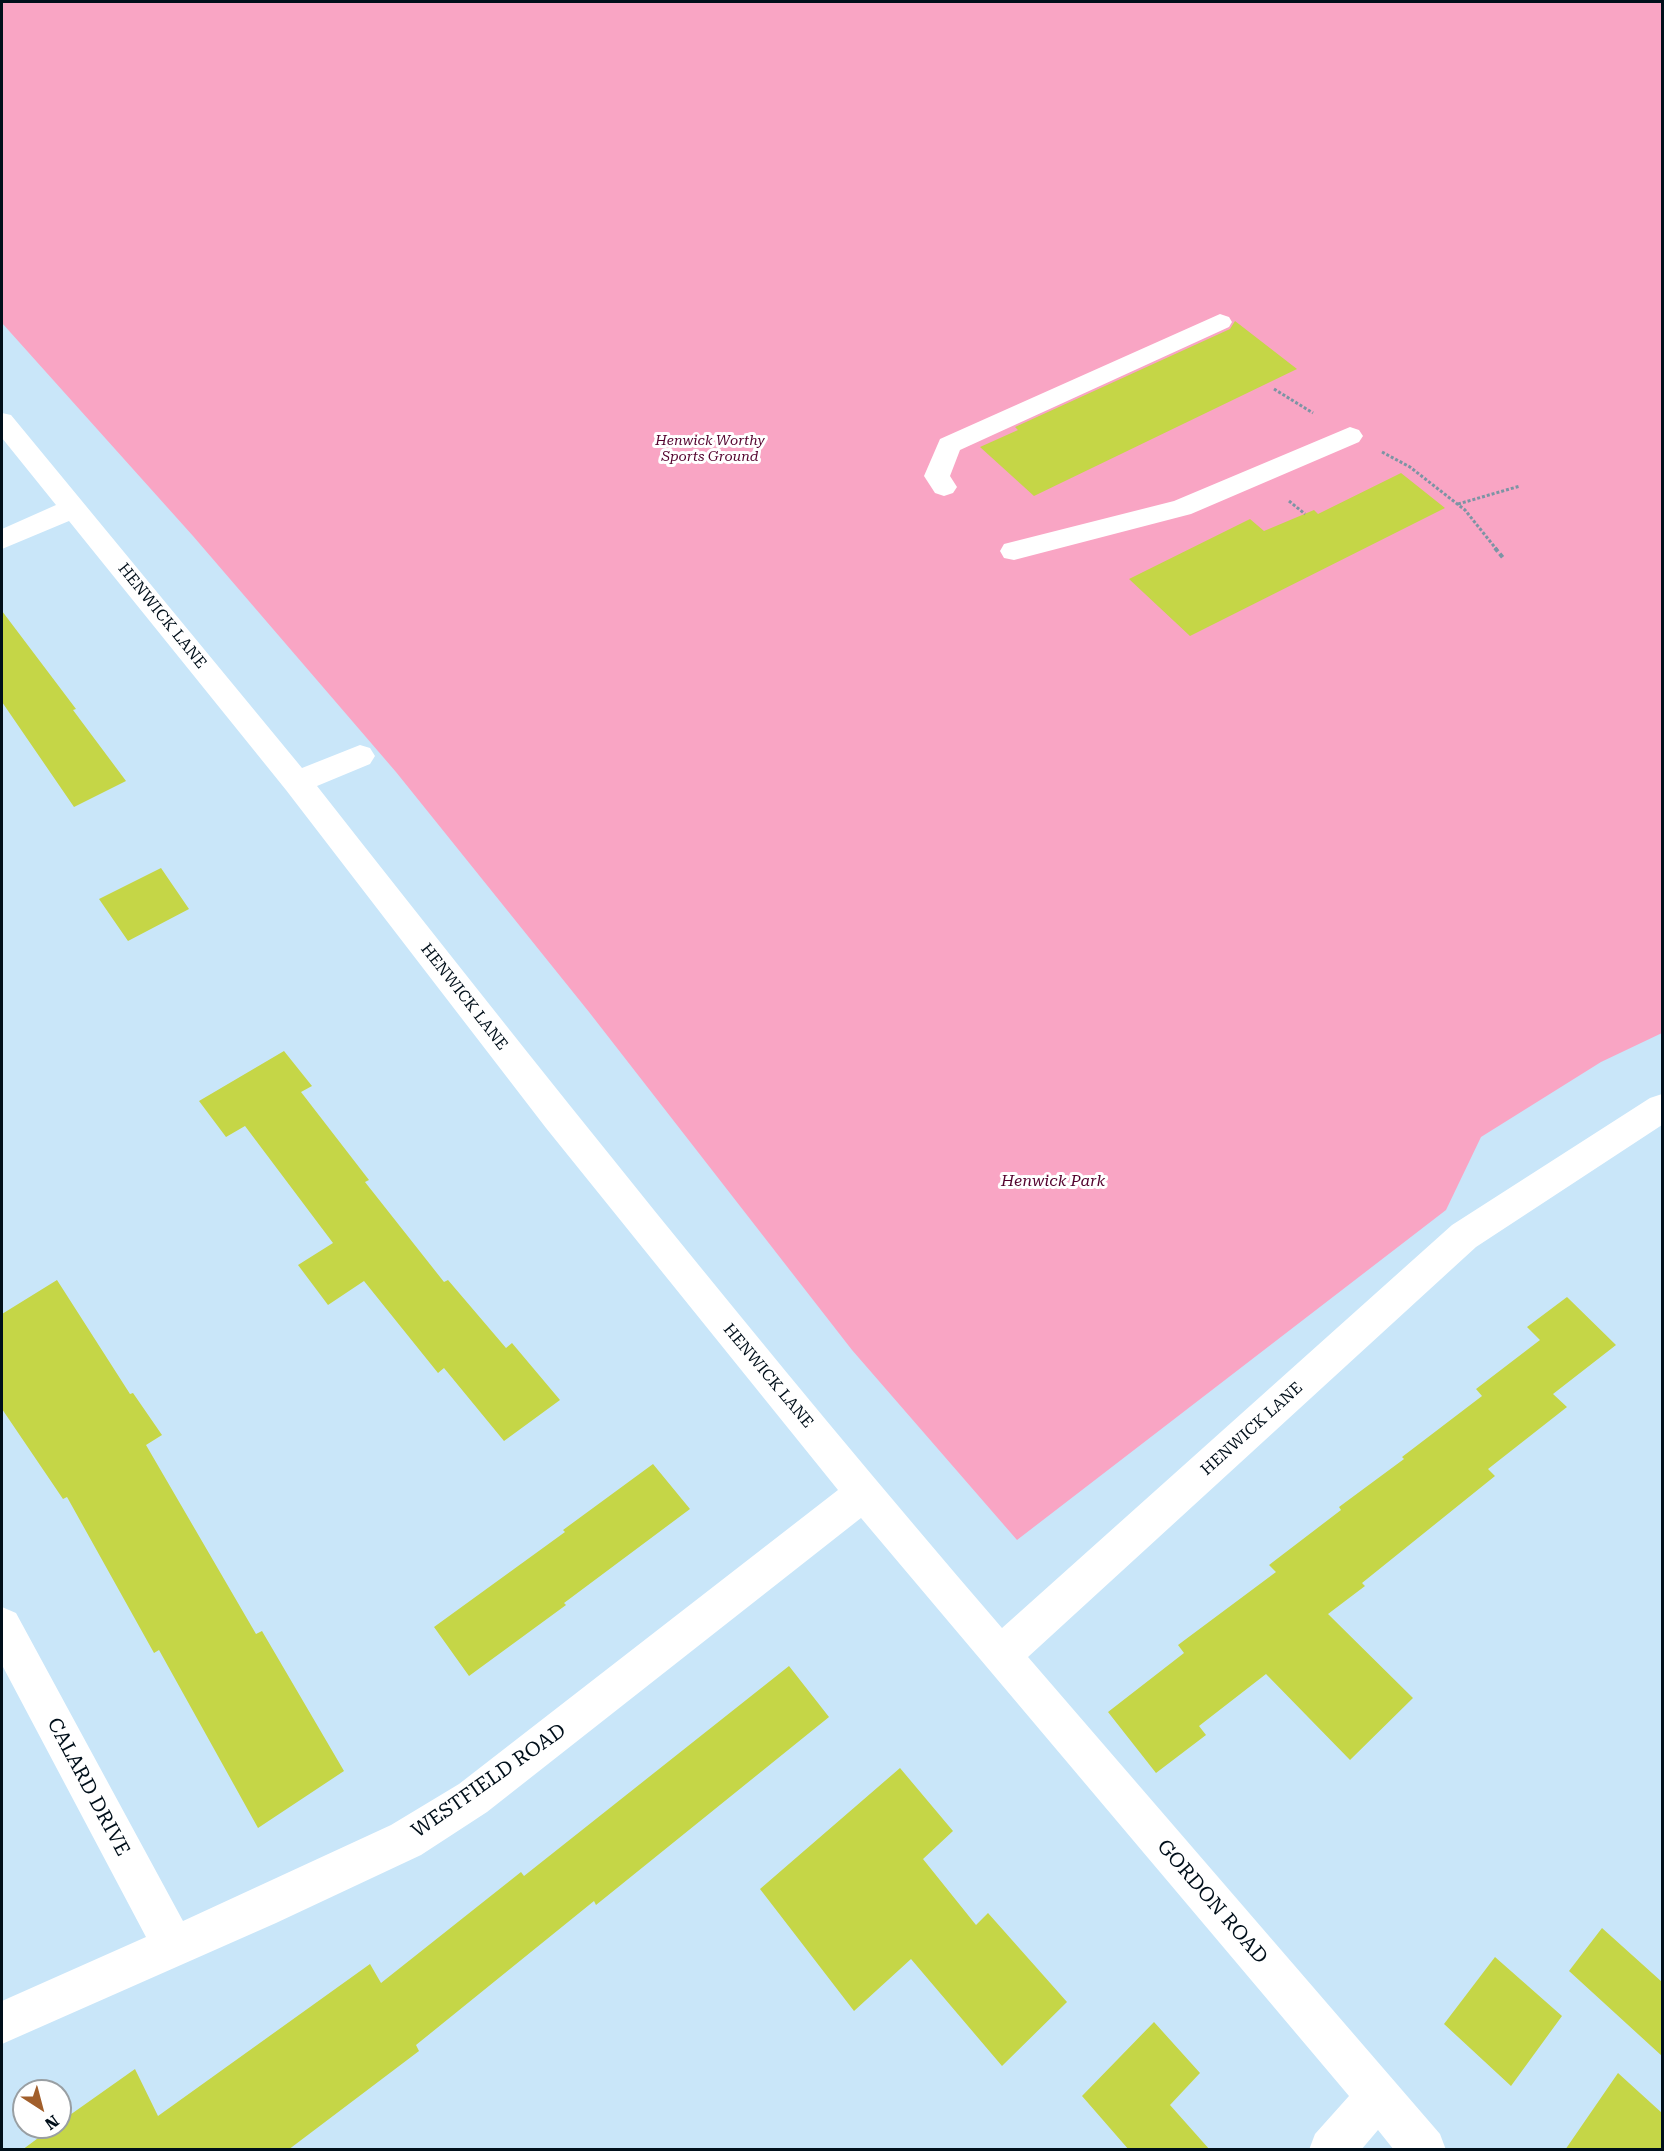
<!DOCTYPE html>
<style>
body{margin:0}
#map{position:relative;width:1664px;height:2151px;overflow:hidden;background:#c9e6f9;font-family:"Roboto Serif",serif}
canvas{display:block}
.frame{position:absolute;inset:0;border:3px solid #000f1a;pointer-events:none}
.north{position:absolute;left:12px;top:2079px;width:60px;height:60px;box-sizing:border-box;background:#fff;border:2px solid #999fa3;border-radius:50%;rotate:144deg;font-size:16px;font-weight:700;line-height:24px;text-align:center;color:#000f1a}
.north::after{content:'';display:block;margin:auto;width:21px;height:27px;background:#a15f2c;clip-path:polygon(50% 0,100% 100%,50% 72%,0 100%)}
</style>
<div id="map">
<canvas width="1664" height="2151"></canvas>
<div class="frame"></div>
<div class="north">N</div>
</div>
<script>
const ctx = document.querySelector('canvas').getContext('2d');
ctx.lineJoin = 'round';
function fillPath(path, color) { ctx.fillStyle = color; ctx.fill(path, 'evenodd'); }
function stroke(path, color, width, dash) { ctx.strokeStyle = color; ctx.lineWidth = width; ctx.lineCap = dash ? 'butt' : 'round'; ctx.setLineDash(dash || []); ctx.stroke(path); }
function write(font, color, halo, rows, align = 'center') {
  ctx.font = font + ' "Roboto Serif",serif'; ctx.lineWidth = 6; ctx.setLineDash([]); ctx.textBaseline = 'middle'; ctx.strokeStyle = halo; ctx.fillStyle = color; for (const [text, x, y, turn = 0] of rows) {
    ctx.save(); ctx.translate(x, y); ctx.rotate((+turn || 0) * Math.PI / 180); ctx.textAlign = isNaN(turn) ? turn : align; if (halo) ctx.strokeText(text, 0, 0); ctx.fillText(text, 0, 0); ctx.restore();
  }
}
fillPath(new Path2D(`
 M2,2H1662V1033L1601,1062L1481,1137L1446,1210L1017,1540L852,1350L589,1012L396,772L193,536L2,323Z`), '#f9a5c4');
fillPath(new Path2D(`
 M1235,321L1297,369L1034,496L980,447L1018,430L1015,427L1230,329Z
 M1401,473L1445,508L1190,636L1129,579L1250,519L1264,531L1314,510L1318,514Z
 M2,611L76,709L73,710L126,781L74,807L2,702Z
 M161,868L189,909L128,941L99,899Z
 M284,1051L312,1086L301,1092L369,1180L365,1182L444,1282L448,1280L506,1348L512,1343L560,1400L504,1441L444,1368L438,1373L364,1281L328,1305L298,1265L333,1243L245,1126L226,1137L199,1101Z
 M57,1280L130,1394L133,1393L162,1435L146,1445L256,1634L262,1631L344,1771L258,1828L159,1650L154,1653L67,1497L63,1499L2,1409V1314Z
 M1567,1297L1616,1345L1553,1394L1567,1407L1488,1469L1495,1476L1362,1583L1365,1586L1328,1614L1413,1698L1350,1760L1266,1674L1199,1726L1206,1735L1156,1773L1108,1712L1184,1653L1178,1645L1276,1572L1269,1565L1341,1510L1339,1507L1404,1459L1402,1457L1482,1396L1476,1389L1540,1340L1527,1327Z
 M653,1464L690,1509L564,1603L566,1605L469,1676L434,1627L565,1532L563,1530Z
 M789,1666L829,1717L596,1905L594,1901L416,2045L419,2051L288,2150H22L53,2127H60V2122L135,2069L158,2116L370,1964L381,1983L521,1872L524,1876Z
 M900,1768L953,1831L923,1859L976,1925L988,1913L1067,2002L1002,2066L911,1959L854,2011L760,1889Z
 M1602,1928L1662,1982V2056L1569,1971Z
 M1495,1957L1562,2016L1511,2086L1444,2024Z
 M1154,2022L1200,2073L1170,2105L1210,2150H1129L1082,2096Z
 M1618,2073L1662,2113V2150H1565Z`), '#c5d647');
stroke(new Path2D(`
 M1274,389L1313,413
 M1382,452L1410,467L1465,510L1497,550
 M1289,501L1305,514
 M1458,504L1520,486`), '#7c94a4', 3, [3, 2]);
stroke(new Path2D(`
 M1495,548L1504,559`), '#7c94a4', 4, [4.5, 3]);
fillPath(new Path2D(`
 M1220,314L1229,317L1232,322L1229,327L960,450L950,476L957,487L953,493L944,496L935,493L924,476L940,439Z
 M2,413L11,415L302,768L360,745L370,748L375,756L370,764L317,786C541,1071 766,1354 1002,1628L1452,1225L1650,1098L1662,1094V1125L1476,1247L1028,1657L1440,2134L1446,2150H1394L1378,2130L1361,2150H1309L1315,2134L1349,2096L861,1518L487,1812L421,1855L276,1923L2,2044V2001L146,1937L2,1665V1607L16,1613L183,1921L391,1825L459,1784L838,1490L546,1128L286,790L69,521L2,549V529L56,505L2,438Z
 M1350,427L1359,430L1363,436L1359,442L1191,514L1014,560L1004,558L1000,551L1004,544L1174,501Z`), '#fff');
write('italic 14px', '#54032e', '#fff', [
 ["Henwick Worthy",710,441],
 ["Sports Ground",710,457]
]);
write('16px', '#000f1a', '#fff', [
 ["HENWICK LANE",162,616,51],
 ["HENWICK LANE",464,997,52],
 ["HENWICK LANE",768,1376,50],
 ["HENWICK LANE",1252,1429,-42]
]);
write('italic 16px', '#54032e', '#fff', [
 ["Henwick Park",1053,1181]
]);
write('20px', '#000f1a', '#fff', [
 ["WESTFIELD ROAD",489,1781,-35],
 ["CALARD DRIVE",88,1787,62],
 ["GORDON ROAD",1212,1902,49]
]);
</script>
